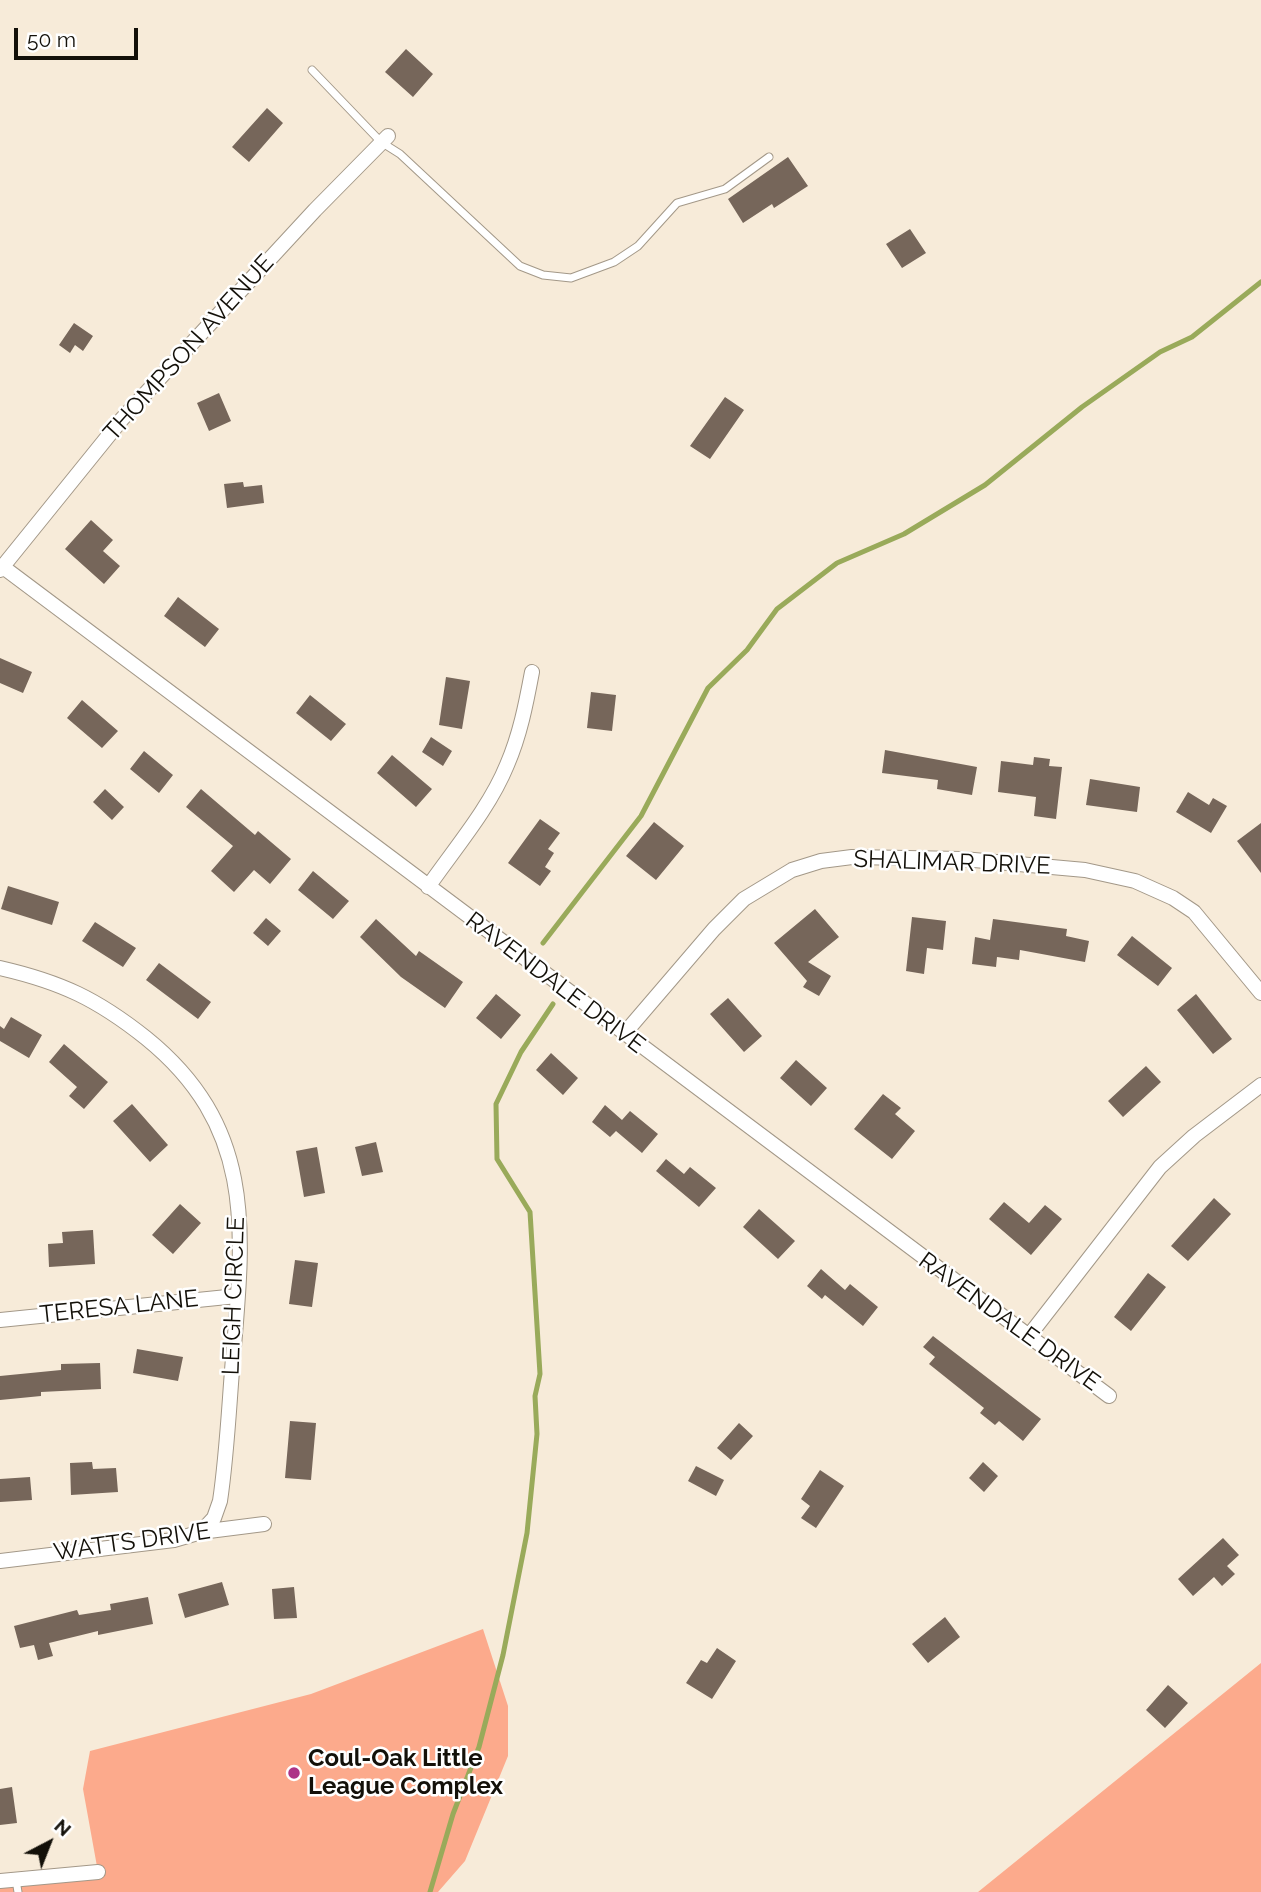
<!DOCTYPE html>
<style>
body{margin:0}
#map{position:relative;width:1261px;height:1892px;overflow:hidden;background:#f7ebd9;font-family:Raleway,sans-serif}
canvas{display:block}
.north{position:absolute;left:14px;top:1808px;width:70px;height:70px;-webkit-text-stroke:5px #fff;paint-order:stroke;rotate:42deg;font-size:19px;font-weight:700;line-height:28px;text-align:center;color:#131009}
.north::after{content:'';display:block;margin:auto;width:24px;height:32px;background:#131009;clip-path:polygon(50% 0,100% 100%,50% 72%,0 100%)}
.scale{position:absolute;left:14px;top:28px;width:124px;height:32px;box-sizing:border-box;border:4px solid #131009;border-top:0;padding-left:9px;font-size:21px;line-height:24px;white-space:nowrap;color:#131009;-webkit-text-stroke:5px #fff;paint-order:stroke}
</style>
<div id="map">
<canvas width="1261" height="1892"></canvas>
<div class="north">N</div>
<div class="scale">50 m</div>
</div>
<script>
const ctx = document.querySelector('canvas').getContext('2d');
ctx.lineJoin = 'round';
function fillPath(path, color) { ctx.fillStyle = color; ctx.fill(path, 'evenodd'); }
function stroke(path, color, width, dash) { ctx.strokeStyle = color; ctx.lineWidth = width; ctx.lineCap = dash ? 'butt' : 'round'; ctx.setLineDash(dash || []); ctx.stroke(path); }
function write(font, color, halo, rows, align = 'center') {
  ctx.font = font + ' Raleway,sans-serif'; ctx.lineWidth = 5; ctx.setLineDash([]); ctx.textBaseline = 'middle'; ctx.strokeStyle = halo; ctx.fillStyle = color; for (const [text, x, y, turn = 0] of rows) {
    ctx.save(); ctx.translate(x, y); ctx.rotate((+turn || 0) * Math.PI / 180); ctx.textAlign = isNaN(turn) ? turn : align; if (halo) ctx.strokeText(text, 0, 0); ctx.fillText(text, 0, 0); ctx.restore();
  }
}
fillPath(new Path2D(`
 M483,1629L508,1706V1756L465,1861L438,1892H0V1881L98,1872L83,1789L90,1751L311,1694Z
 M1261,1663V1892H978Z`), '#fcaa8c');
stroke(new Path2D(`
 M543,943L641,816L708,688L747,650L777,609L837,563L904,534L985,485L1082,407L1160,352L1192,337L1261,282
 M430,1892L453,1814L479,1747L503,1655L527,1533L537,1434L535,1396L540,1374L530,1212L497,1159L496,1104L521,1052L553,1004`), '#99aa5a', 5);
fillPath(new Path2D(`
 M406,49L433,74L413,97L385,72Z
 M267,108L283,123L249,162L232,147Z
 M788,157L808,186L774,208L772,204L743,223L728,199Z
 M910,229L926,253L902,268L886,244Z
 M74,323L93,336L83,351L75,345L70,353L59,345Z
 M219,393L231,421L209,431L197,403Z
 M725,397L744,410L710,459L690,446Z
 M243,482L244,487L262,485L264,503L227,508L224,484Z
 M91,520L113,540L103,551L120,566L104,584L65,549Z
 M178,597L219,629L205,647L164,616Z
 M0,658L32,672L23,693L0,683Z
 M446,677L470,681L462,729L439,725Z
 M591,692L616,695L612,731L587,728Z
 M310,695L346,724L331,741L296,713Z
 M82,700L118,731L102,748L67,718Z
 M431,737L452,751L443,766L422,752Z
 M885,750L977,767L972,795L937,789L938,780L882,773Z
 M144,751L173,775L159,793L130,769Z
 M392,755L432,789L416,807L377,773Z
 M1034,757L1050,759L1049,766L1062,767L1056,819L1034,816L1036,797L998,792L1001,761L1033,765Z
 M1090,779L1140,787L1137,812L1086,805Z
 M105,789L124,807L112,820L93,802Z
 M201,789L255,835L258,831L291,859L270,884L254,870L234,892L211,871L233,846L186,807Z
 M1188,792L1209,805L1213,798L1227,806L1211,833L1176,812Z
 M540,819L560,833L548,849L554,853L545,867L551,871L540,886L508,863Z
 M654,822L684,846L656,880L626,856Z
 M1261,823V873L1237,841Z
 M313,871L349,901L333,919L298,890Z
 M8,886L59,902L52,925L1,909Z
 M815,909L839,937L808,962L831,976L819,996L803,987L807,981L774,943Z
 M912,917L946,921L943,950L927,948L924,974L906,971Z
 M266,918L281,931L268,946L253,933Z
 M376,919L416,956L419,951L463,982L445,1008L401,977L360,937Z
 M993,919L1067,929L1066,936L1089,941L1085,962L1020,950L1019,960L997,957L996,967L972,964L975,937L990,940Z
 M95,922L136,948L123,967L82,941Z
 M1132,936L1172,968L1158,986L1117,955Z
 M159,963L211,1002L198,1019L146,980Z
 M496,994L521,1015L501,1039L476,1018Z
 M1196,994L1232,1039L1213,1054L1177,1010Z
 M728,998L762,1036L744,1052L710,1014Z
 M11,1017L42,1035L29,1058L0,1041V1026L4,1029Z
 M64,1044L108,1082L84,1109L69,1096L77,1087L49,1062Z
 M551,1053L578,1078L563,1095L536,1070Z
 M796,1060L827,1088L811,1106L780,1078Z
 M1146,1066L1161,1082L1123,1117L1108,1101Z
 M883,1094L901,1108L895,1114L915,1131L892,1159L854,1129Z
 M132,1104L168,1145L150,1162L113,1121Z
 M605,1105L622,1120L630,1111L658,1134L642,1153L616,1131L610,1137L592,1122Z
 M376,1142L383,1172L362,1176L355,1147Z
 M317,1147L325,1193L304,1197L296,1151Z
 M666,1159L684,1174L690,1167L716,1188L699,1207L656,1171Z
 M1214,1198L1231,1214L1188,1261L1171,1246Z
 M1004,1202L1029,1223L1045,1205L1062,1219L1031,1255L989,1219Z
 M180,1204L201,1223L173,1254L152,1235Z
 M759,1209L795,1241L778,1259L743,1227Z
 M93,1230L95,1264L49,1267L48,1244L63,1243L62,1232Z
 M295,1260L318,1263L312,1307L289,1304Z
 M821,1269L845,1290L850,1284L878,1307L863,1326L825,1295L822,1299L807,1286Z
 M1148,1273L1166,1287L1131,1331L1114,1317Z
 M933,1336L1041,1419L1023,1441L999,1421L995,1425L980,1413L984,1408L929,1364L935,1357L923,1347Z
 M137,1349L183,1357L178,1381L133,1373Z
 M100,1363L101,1389L41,1392V1396L0,1400V1376L61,1370V1364Z
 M290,1421L316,1423L311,1480L285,1478Z
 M739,1423L753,1436L731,1460L717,1448Z
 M92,1462L93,1469L116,1468L118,1492L71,1495L70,1463Z
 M983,1462L998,1476L984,1492L969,1478Z
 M696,1466L724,1480L716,1496L688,1481Z
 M820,1470L844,1486L816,1528L801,1518L810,1506L801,1499Z
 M30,1477L32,1500L0,1502V1479Z
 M1223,1538L1239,1555L1227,1566L1235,1574L1222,1586L1214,1577L1193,1596L1178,1579Z
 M222,1582L229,1605L185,1618L178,1594Z
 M294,1587L297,1618L274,1619L272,1589Z
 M148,1597L153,1624L98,1635V1631L49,1643L53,1656L38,1660L34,1645L20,1648L14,1626L77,1610L79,1615L111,1610L110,1604Z
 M945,1617L960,1637L928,1663L912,1644Z
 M717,1648L736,1661L712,1699L686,1683L701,1660L707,1663Z
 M1168,1685L1188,1703L1165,1728L1146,1710Z
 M12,1787L17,1823L0,1825V1789Z`), '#76665a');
const lane = new Path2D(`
 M312,70L381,142L400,154L520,266L543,275L571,278L614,262L638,246L677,203L725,189L769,157
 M16,1880L18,1892`);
const street = new Path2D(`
 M3,567L1109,1396
 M0,570L122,419L315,210L388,136
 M428,887C455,848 489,809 507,765C520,735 526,704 532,672
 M0,968C61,982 97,999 146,1038C256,1127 244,1230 233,1358C229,1406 227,1454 220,1501L214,1518L201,1532
 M624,1034L714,929L744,899L792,870L821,861L852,857L963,859L1085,870L1135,881L1173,898L1194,912L1261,993
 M0,1320L237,1296
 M1028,1337L1160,1167L1194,1136L1261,1085
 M0,1561L174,1540L201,1532L264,1524
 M0,1881L98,1872`);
stroke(lane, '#a39888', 9);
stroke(street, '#a39888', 16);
stroke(lane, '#fff', 7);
stroke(street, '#fff', 14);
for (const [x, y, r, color] of [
 [294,1773,7,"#ac3387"]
]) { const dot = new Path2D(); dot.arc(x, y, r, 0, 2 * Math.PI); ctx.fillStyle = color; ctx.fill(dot); stroke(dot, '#fff', 2.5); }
write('24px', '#131009', '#fff', [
 ["THOMPSON AVENUE",189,348,-48],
 ["SHALIMAR DRIVE",952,863,2],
 ["RAVENDALE DRIVE",555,983,37],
 ["LEIGH CIRCLE",234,1296,-88],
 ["TERESA LANE",119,1307,-6],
 ["RAVENDALE DRIVE",1009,1322,36],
 ["WATTS DRIVE",132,1542,-8]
]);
write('bold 24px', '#131009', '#fff', [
 ["Coul-Oak Little",308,1759],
 ["League Complex",308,1787]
], 'left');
</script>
